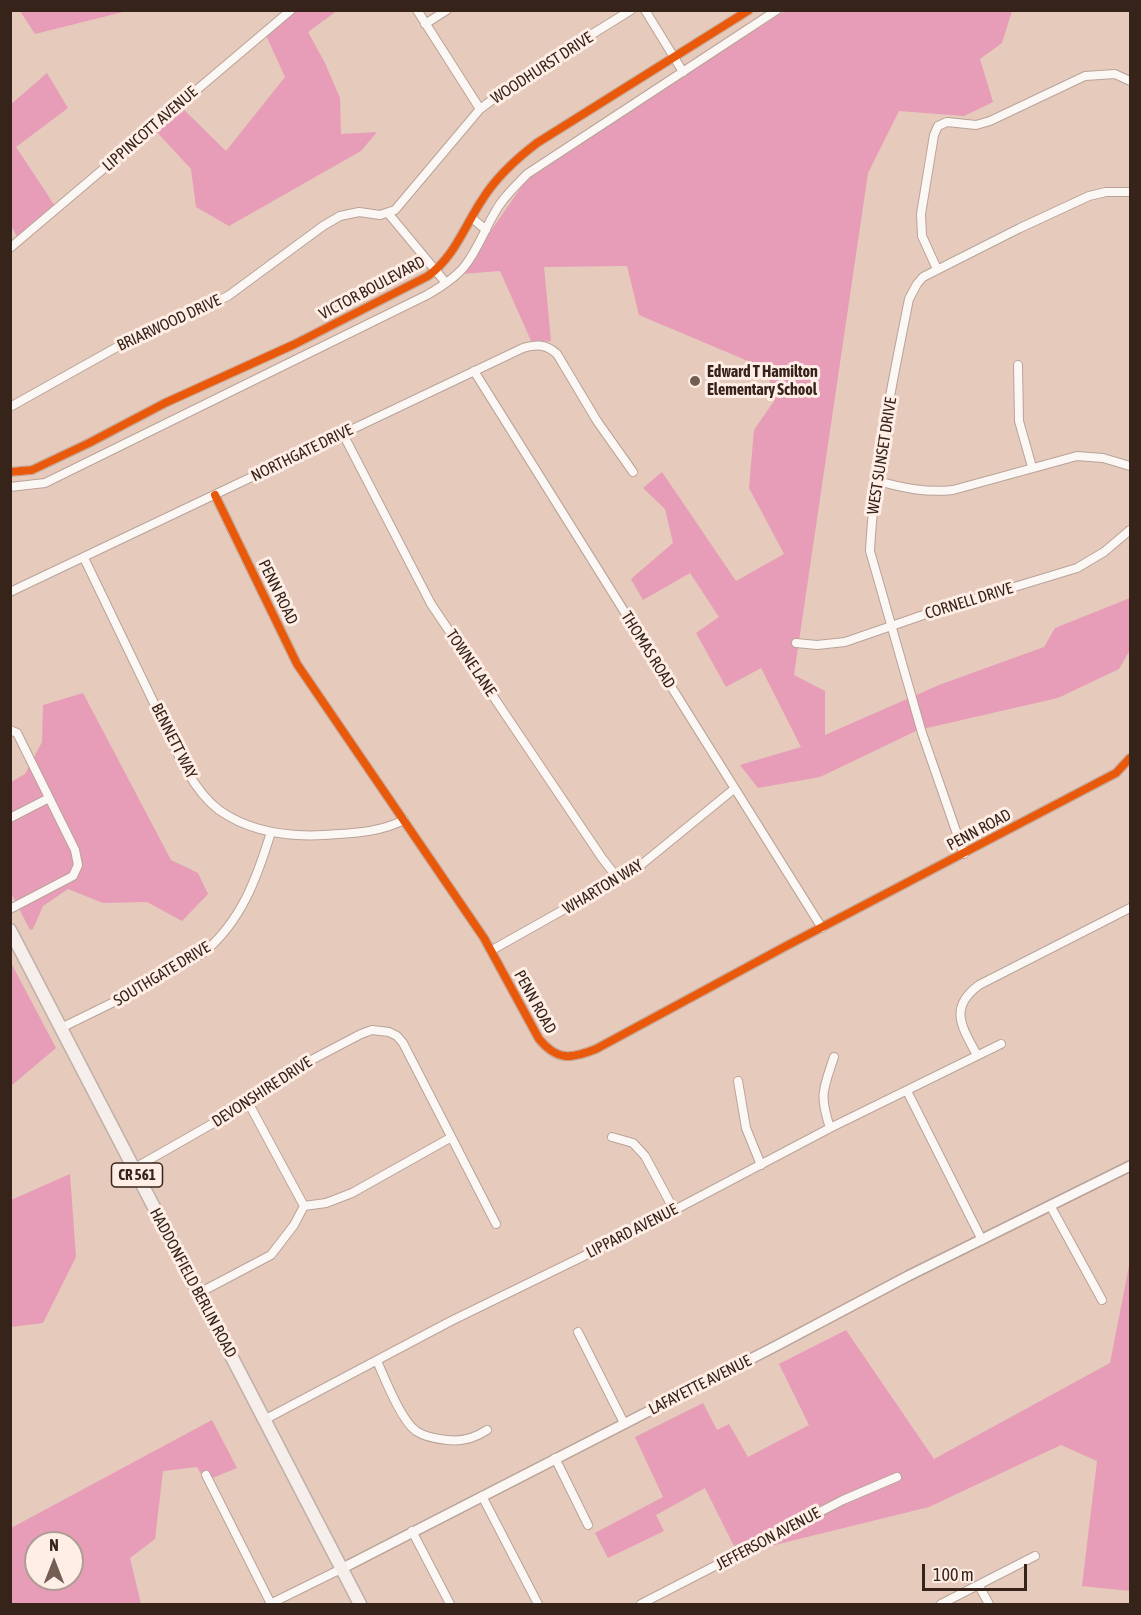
<!DOCTYPE html>
<style>
body{margin:0}
#map{position:relative;width:1141px;height:1615px;overflow:hidden;background:#e6cabc;font-family:"Asap Condensed",sans-serif}
canvas{display:block}
.frame{position:absolute;inset:0;border:12px solid #362319;pointer-events:none}
.north{position:absolute;left:24px;top:1531px;width:60px;height:60px;box-sizing:border-box;background:#feeee6;border:2px solid #ae9d94;border-radius:50%;rotate:0deg;font-size:16px;font-weight:700;line-height:24px;text-align:center;color:#362319}
.north::after{content:'';display:block;margin:auto;width:21px;height:27px;background:#745d52;clip-path:polygon(50% 0,100% 100%,50% 72%,0 100%)}
.scale{position:absolute;left:922px;top:1564px;width:105px;height:27px;box-sizing:border-box;border:3px solid #362319;border-top:0;padding-left:8px;font-size:18px;line-height:21px;white-space:nowrap;color:#362319;-webkit-text-stroke:4px #feeee6;paint-order:stroke}
</style>
<div id="map">
<canvas width="1141" height="1615"></canvas>
<div class="frame"></div>
<div class="north">N</div>
<div class="scale">100 m</div>
</div>
<script>
const ctx = document.querySelector('canvas').getContext('2d');
ctx.lineJoin = 'round';
function fillPath(path, color) { ctx.fillStyle = color; ctx.fill(path, 'evenodd'); }
function stroke(path, color, width, dash) { ctx.strokeStyle = color; ctx.lineWidth = width; ctx.lineCap = dash ? 'butt' : 'round'; ctx.setLineDash(dash || []); ctx.stroke(path); }
function write(font, color, halo, rows, align = 'center') {
  ctx.font = font + ' "Asap Condensed",sans-serif'; ctx.lineWidth = 6; ctx.setLineDash([]); ctx.textBaseline = 'middle'; ctx.strokeStyle = halo; ctx.fillStyle = color; for (const [text, x, y, turn = 0] of rows) {
    ctx.save(); ctx.translate(x, y); ctx.rotate((+turn || 0) * Math.PI / 180); ctx.textAlign = isNaN(turn) ? turn : align; if (halo) ctx.strokeText(text, 0, 0); ctx.fillText(text, 0, 0); ctx.restore();
  }
}
fillPath(new Path2D(`
 M338,10L308,32L325,63L340,98L341,134L377,132L361,151L229,226L196,207L191,169L154,129L179,105L226,151L285,77L264,31L284,16L282,11Z
 M20,11H127L35,34Z
 M785,11H1012L1002,43L980,59L993,102L964,116L899,111L868,173L794,675L825,691V735L939,685L1044,647L1055,628L1130,598V650L1119,669L1058,698L918,730L820,777L758,788L740,765L801,747L761,668L726,687L696,633L719,617L690,573L643,600L631,579L673,543L665,509L643,488L662,472L736,581L784,554L749,488L754,430L774,401L767,369L639,315L627,266L544,267L551,341L532,343L500,271L461,274L531,173Z
 M47,73L68,108L16,147L59,212L21,245L11,225L10,105Z
 M83,693L171,860L198,873L208,894L182,921L147,902L103,903L68,889L43,906L33,929L30,930L11,893V782L25,774L42,742L43,705Z
 M10,961L56,1048L11,1086H10Z
 M70,1174L76,1257L43,1323L11,1327V1200Z
 M1130,1261V1591L1082,1586L1097,1461L1061,1445L929,1507L738,1554L705,1488L656,1515L664,1531L608,1558L595,1533L663,1497L635,1437L703,1403L717,1430L729,1424L748,1457L809,1425L779,1364L846,1330L934,1459L1110,1363Z
 M212,1420L237,1468L205,1481L197,1467L163,1471L155,1539L130,1558L141,1604H11V1528ZM36,1543H72V1579H36Z`), '#e79cb8');
const minor = new Path2D(`
 M417,10L480,109
 M645,10L683,72
 M425,24L447,10
 M388,213L446,283
 M472,218L486,230
 M10,248L291,10
 M937,269L922,236L921,214L934,135L938,126L947,122L976,125L990,121L1085,76L1115,74L1130,81
 M1018,365L1019,421L1032,467
 M474,371L822,928
 M10,407L126,342L228,296L323,226L340,216L359,212L380,215L395,210L480,109L520,79L631,10
 M343,434L431,604L602,858L619,880
 M10,472L32,470L89,443L165,403L295,344L428,276C455,256 464,227 482,200C496,177 516,159 537,143L749,10
 M878,481C903,488 926,493 953,490L1077,456L1103,458L1130,466
 M10,487L45,483L427,295C441,287 454,279 464,267C477,251 484,231 494,214C502,198 515,187 527,174L777,10
 M215,495L297,664L484,938L539,1039C557,1061 571,1059 596,1049L788,945L1116,773L1130,758
 M84,558C106,604 129,651 151,697C169,733 187,786 219,810C250,832 287,837 324,835C352,833 378,833 404,820
 M10,592L523,348C537,344 546,344 557,354L597,421L633,472
 M796,643L817,645L845,642L932,612L1077,568L1104,552L1130,530
 M10,730L17,733L75,850L78,865L73,876L10,909
 M10,818L49,798
 M964,854L922,733L870,551C874,469 893,379 909,299L917,284L923,277L1020,228L1089,196L1106,192H1130
 M492,950L636,869L734,789
 M61,1028L120,999L203,953C241,922 257,878 271,832
 M977,1055C962,1027 948,1008 979,985L1130,908
 M738,1081L746,1128L761,1165
 M907,1091L982,1240
 M249,1104L304,1206
 M830,1128C819,1094 823,1090 834,1057
 M612,1137L633,1143L645,1156L674,1210
 M133,1169L254,1100L279,1077L361,1034L372,1030L389,1032L397,1036L403,1043L496,1224
 M304,1206L326,1203L352,1193L450,1138
 M1051,1207L1102,1300
 M199,1293L271,1255L294,1225L304,1206
 M578,1332L624,1423
 M377,1361C385,1379 401,1420 416,1431C425,1437 437,1439 447,1440C463,1442 475,1438 487,1430
 M264,1420L451,1321L629,1234L830,1128L1001,1044
 M555,1458L588,1525
 M206,1475L271,1604
 M482,1496L538,1604
 M412,1531L450,1604
 M979,1586L989,1604
 M270,1604L341,1569
 M641,1604L843,1500L897,1477
 M941,1604L1035,1556`);
const tertiary = new Path2D(`
 M341,1569L776,1346L908,1276L1130,1166`);
const primary = new Path2D(`
 M10,930L360,1604`);
stroke(minor, '#b9a398', 10);
stroke(tertiary, '#b9a398', 12);
stroke(primary, '#bfb0a9', 15);
stroke(minor, '#fbf7f5', 8);
stroke(tertiary, '#fbf7f5', 9);
stroke(primary, '#f5eeea', 12);
stroke(new Path2D(`
 M10,472L32,470L89,443L165,403L295,344L428,276C455,256 464,227 482,200C496,177 516,159 537,143L749,10
 M215,495L297,664L484,938L539,1039C557,1061 571,1059 596,1049L788,945L1116,773L1130,758`), '#e8590c', 8);
for (const [x, y, r, color] of [
 [695,381,6,"#745d52"]
]) { const dot = new Path2D(); dot.arc(x, y, r, 0, 2 * Math.PI); ctx.fillStyle = color; ctx.fill(dot); stroke(dot, '#feeee6', 2); }
for (const [x, y, w] of [
 [137,1175,51]
]) { const box = new Path2D(); box.roundRect(x - w / 2, y - 12, w, 24, 4.5); ctx.fillStyle = '#feeee6'; ctx.fill(box); stroke(box, '#362319', 1.5); }
write('bold 15px', '#362319', null, [
 ["CR 561",137,1175]
]);
write('16px', '#362319', '#feeee6', [
 ["WOODHURST DRIVE",542,68,-33],
 ["LIPPINCOTT AVENUE",150,129,-41],
 ["VICTOR BOULEVARD",372,288,-28],
 ["BRIARWOOD DRIVE",169,323,-25],
 ["NORTHGATE DRIVE",302,453,-26],
 ["WEST SUNSET DRIVE",882,456,-81],
 ["PENN ROAD",278,592,64],
 ["CORNELL DRIVE",969,601,-17],
 ["THOMAS ROAD",648,650,58],
 ["TOWNE LANE",471,663,56],
 ["BENNETT WAY",174,741,63],
 ["PENN ROAD",979,830,-28],
 ["WHARTON WAY",603,887,-31],
 ["SOUTHGATE DRIVE",162,974,-31],
 ["PENN ROAD",535,1002,61],
 ["DEVONSHIRE DRIVE",262,1092,-33],
 ["LIPPARD AVENUE",632,1231,-27],
 ["HADDONFIELD BERLIN ROAD",193,1283,62],
 ["LAFAYETTE AVENUE",700,1385,-27],
 ["JEFFERSON AVENUE",768,1539,-28]
]);
write('bold 16px', '#362319', '#feeee6', [
 ["Edward T Hamilton",707,372],
 ["Elementary School",707,390]
], 'left');
</script>
